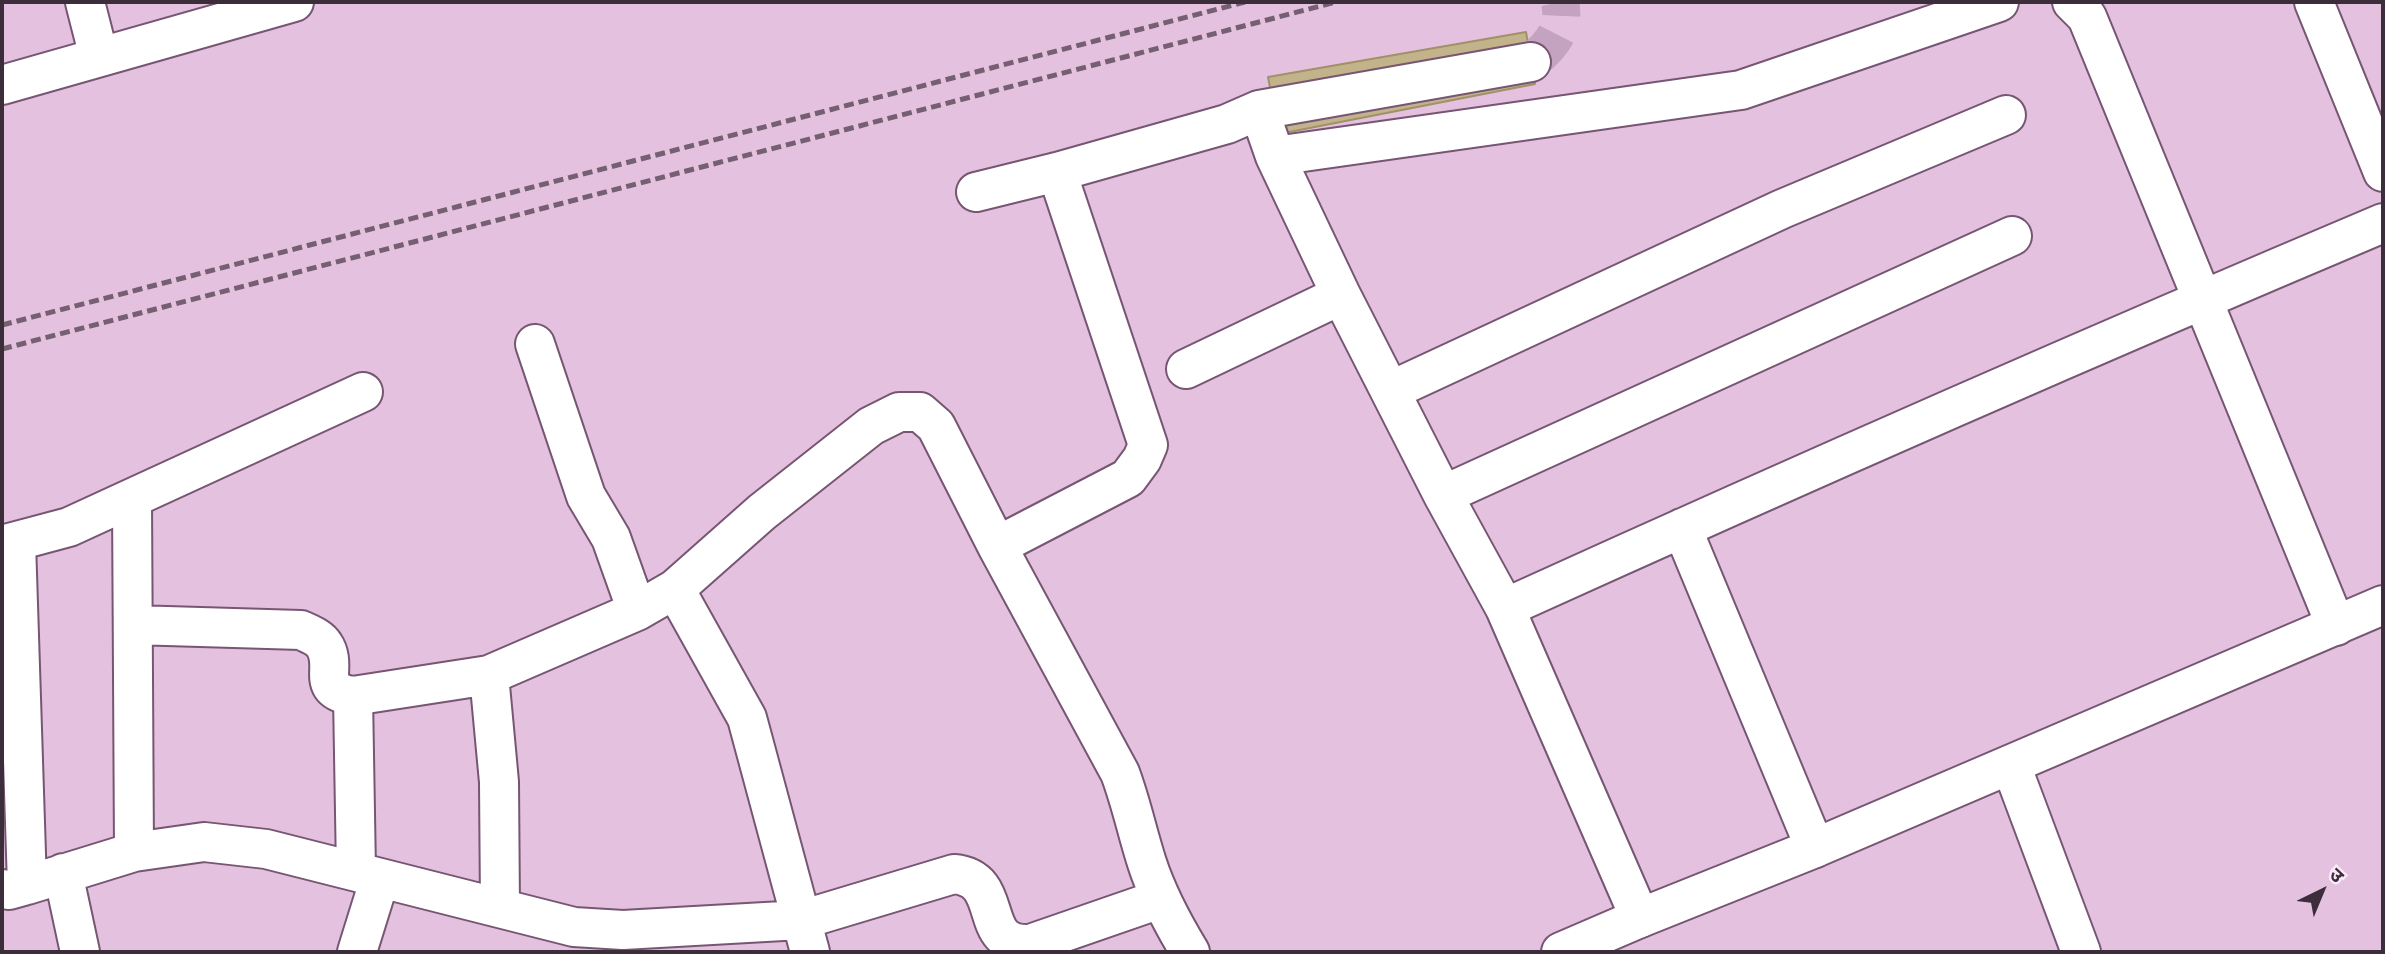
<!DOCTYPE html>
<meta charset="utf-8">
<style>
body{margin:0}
#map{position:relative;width:2385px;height:954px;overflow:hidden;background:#e5c1e0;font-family:"Fira Sans Condensed","Noto Sans Devanagari",sans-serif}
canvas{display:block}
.frame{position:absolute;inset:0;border:4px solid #3b2d39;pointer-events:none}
.north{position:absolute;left:2287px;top:856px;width:70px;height:70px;-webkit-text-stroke:5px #fbe8f8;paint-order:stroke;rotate:43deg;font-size:19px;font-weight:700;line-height:28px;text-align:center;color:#3b2d39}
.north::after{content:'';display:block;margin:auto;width:24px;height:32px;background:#3b2d39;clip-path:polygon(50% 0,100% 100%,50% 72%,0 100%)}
</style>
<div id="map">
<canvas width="2385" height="954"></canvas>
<div class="frame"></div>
<div class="north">उ</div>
</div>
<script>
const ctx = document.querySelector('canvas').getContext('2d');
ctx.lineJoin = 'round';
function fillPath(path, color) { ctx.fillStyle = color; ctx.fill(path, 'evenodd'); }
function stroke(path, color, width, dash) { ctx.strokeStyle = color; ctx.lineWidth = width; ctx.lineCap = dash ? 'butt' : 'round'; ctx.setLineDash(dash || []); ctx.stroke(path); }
const building = new Path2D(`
 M1526,32L1535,84L1279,134L1268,77Z`);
fillPath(building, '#c2b38a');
stroke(building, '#a09169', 2);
stroke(new Path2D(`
 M1531,62C1551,46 1566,29 1560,2`), '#c3a3bf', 38, [38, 19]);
const minor = new Path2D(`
 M85,2L99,57
 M2072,2L2087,17L2336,626
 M2314,2L2383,172
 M2,85L294,2
 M1259,110L1531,62
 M1275,156L1741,90L1999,2
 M976,192L1057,172L1227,124L1259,110L1275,156L1341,295L1443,495L1505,608L1640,918
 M535,344L586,496L611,538L637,611
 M1186,369L1341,295
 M1390,391L1782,209L2006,115
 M1443,495L2012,236
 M132,499L134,852
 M1682,528L1815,848
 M16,542L27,885
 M2,545L69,527L363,392
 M997,546L1128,478L1142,459L1148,445L1057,172
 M675,589L747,718L810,952
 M1505,608C1796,476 2089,347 2383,223
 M133,625L301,630C309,634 319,637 324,645C339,667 313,690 353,696
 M489,675L499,782L500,908
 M2011,765L2081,952
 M356,871L353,696L489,675L637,611L675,589L762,512L871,426L899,412H920L936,426L997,546L1120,773C1131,802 1137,832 1147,863C1157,894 1173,924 1190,952
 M63,873L80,952
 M2,889L9,890L27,885L134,852L204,842L266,849L574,927L623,930L801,920L954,874C1008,879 974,947 1030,944L1160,899
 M357,952L380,878`);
const major = new Path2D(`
 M1561,952L1640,918L1815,848L2383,605`);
stroke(minor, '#765672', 42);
stroke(major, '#765672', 42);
stroke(minor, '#fff', 38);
stroke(major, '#fff', 38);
stroke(new Path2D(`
 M2,325L1245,2
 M2,349L1336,2`), '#756072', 5, [10, 5]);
</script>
